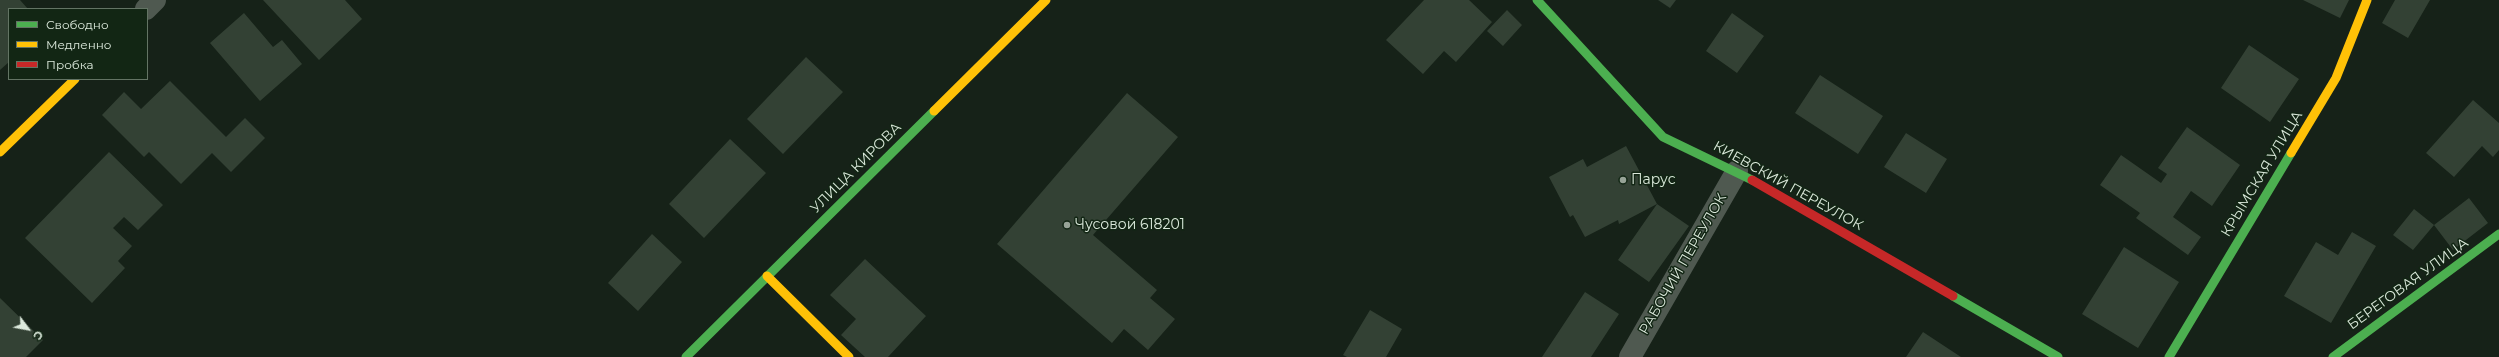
<!DOCTYPE html>
<meta charset="utf-8">
<style>
body{margin:0}
#map{position:relative;width:2499px;height:357px;overflow:hidden;background:#162218;font-family:Montserrat,sans-serif}
canvas{display:block}
.legend{position:absolute;left:8px;top:8px;width:140px;height:72px;box-sizing:border-box;background:#122614;border:1px solid #637464;margin:0;padding:5px 7px;list-style:none;font-size:12px;color:#dce9dc}
.legend li{display:flex;align-items:center;gap:8px;height:20px}
.legend b{width:20px;border:1px solid #637464}
.north{position:absolute;left:8px;top:309px;width:40px;height:40px;-webkit-text-stroke:3px #122614;paint-order:stroke;rotate:122deg;font-size:11px;font-weight:700;line-height:16px;text-align:center;color:#dce9dc}
.north::after{content:'';display:block;margin:auto;width:14px;height:18px;background:#dce9dc;clip-path:polygon(50% 0,100% 100%,50% 72%,0 100%)}
</style>
<div id="map">
<canvas width="2499" height="357"></canvas>
<ul class="legend">
<li><b style="height:5px;background:#4caf50"></b>Свободно</li>
<li><b style="height:5px;background:#ffc107"></b>Медленно</li>
<li><b style="height:5px;background:#c62828"></b>Пробка</li>
</ul>
<div class="north">С</div>
</div>
<script>
const ctx = document.querySelector('canvas').getContext('2d');
ctx.lineJoin = 'round';
function fillPath(path, color) { ctx.fillStyle = color; ctx.fill(path, 'evenodd'); }
function stroke(path, color, width, dash) { ctx.strokeStyle = color; ctx.lineWidth = width; ctx.lineCap = dash ? 'butt' : 'round'; ctx.setLineDash(dash || []); ctx.stroke(path); }
function write(font, color, halo, rows, align = 'center') {
  ctx.font = font + ' Montserrat,sans-serif'; ctx.lineWidth = 3; ctx.setLineDash([]); ctx.textBaseline = 'middle'; ctx.strokeStyle = halo; ctx.fillStyle = color; for (const [text, x, y, turn = 0] of rows) {
    ctx.save(); ctx.translate(x, y); ctx.rotate((+turn || 0) * Math.PI / 180); ctx.textAlign = isNaN(turn) ? turn : align; if (halo) ctx.strokeText(text, 0, 0); ctx.fillText(text, 0, 0); ctx.restore();
  }
}
fillPath(new Path2D(`
 M0,0H20L28,9H9V62L0,70Z
 M263,0H345L362,19L319,60Z
 M1424,0H1469L1492,22L1456,62L1444,51L1423,74L1386,40Z
 M1658,0H1676L1670,8Z
 M2303,0H2349L2340,18Z
 M2395,0H2430L2408,38L2382,23Z
 M1507,10L1522,25L1503,46L1487,31Z
 M244,13L273,47L282,40L302,64L260,101L210,43Z
 M1732,13L1764,36L1737,73L1706,51Z
 M2249,45L2299,79L2270,122L2221,88Z
 M806,57L843,92L783,154L747,119Z
 M1820,75L1883,116L1858,154L1795,113Z
 M170,81L226,137L245,118L265,138L231,172L212,153L181,184L149,152L144,157L102,115L124,92L141,109Z
 M1127,93L1178,137L1093,235L1157,290L1150,298L1175,319L1148,350L1124,329L1112,343L997,244Z
 M2473,100L2499,123V150L2493,157L2482,146L2454,177L2426,153Z
 M2187,127L2240,165L2212,206L2191,191L2173,217L2201,237L2188,255L2136,218L2140,213L2100,185L2121,155L2161,183L2167,174L2158,168Z
 M1906,133L1947,159L1926,193L1884,167Z
 M730,139L766,173L704,238L669,204Z
 M1626,146L1657,204L1619,224L1618,220L1585,237L1573,215L1570,217L1549,177L1583,159L1587,167Z
 M109,152L163,205L138,230L124,217L113,228L132,246L118,261L125,268L92,303L25,238Z
 M2469,198L2488,223L2453,250L2434,225Z
 M1657,204L1689,226L1649,282L1618,260Z
 M2414,209L2434,225L2413,250L2393,235Z
 M2352,232L2376,246L2331,323L2284,296L2316,242L2338,255Z
 M652,234L682,262L638,311L608,283Z
 M2124,247L2179,282L2138,348L2082,314Z
 M865,259L926,316L888,357H865L841,335L856,319L830,295Z
 M1585,292L1619,314L1591,357H1542Z
 M0,298L43,340L26,357H0Z
 M1370,310L1402,329L1386,357H1347L1343,355Z
 M1923,332L1961,357H1906Z`), '#334134');
stroke(new Path2D(`
 M146,9L155,0
 M1630,357L1737,171`), '#4f5950', 22);
stroke(new Path2D(`
 M1537,0L1663,137L1752,180
 M1953,296L2058,357
 M686,357L934,111
 M2169,357L2291,153
 M2333,357L2499,234`), '#4caf50', 9);
stroke(new Path2D(`
 M934,111L1046,0
 M0,152L75,79
 M2291,153L2336,78L2367,0
 M767,276L849,357`), '#ffc107', 9);
stroke(new Path2D(`
 M1752,180L1953,296`), '#c62828', 9);
for (const [x, y, r, color] of [
 [1623,180,4,"#97a397"],
 [1067,225,4,"#97a397"]
]) { const dot = new Path2D(); dot.arc(x, y, r, 0, 2 * Math.PI); ctx.fillStyle = color; ctx.fill(dot); stroke(dot, '#122614', 1.5); }
write('14px', '#dce9dc', '#122614', [
 ["УЛИЦА КИРОВА",856,168,-45],
 ["КРЫМСКАЯ УЛИЦА",2262,174,-59],
 ["КИЕВСКИЙ ПЕРЕУЛОК",1788,186,29],
 ["РАБОЧИЙ ПЕРЕУЛОК",1683,264,-60],
 ["БЕРЕГОВАЯ УЛИЦА",2408,284,-36]
]);
write('14px', '#dce9dc', '#122614', [
 ["Парус",1631,180],
 ["Чусовой 618201",1075,225]
], 'left');
</script>
